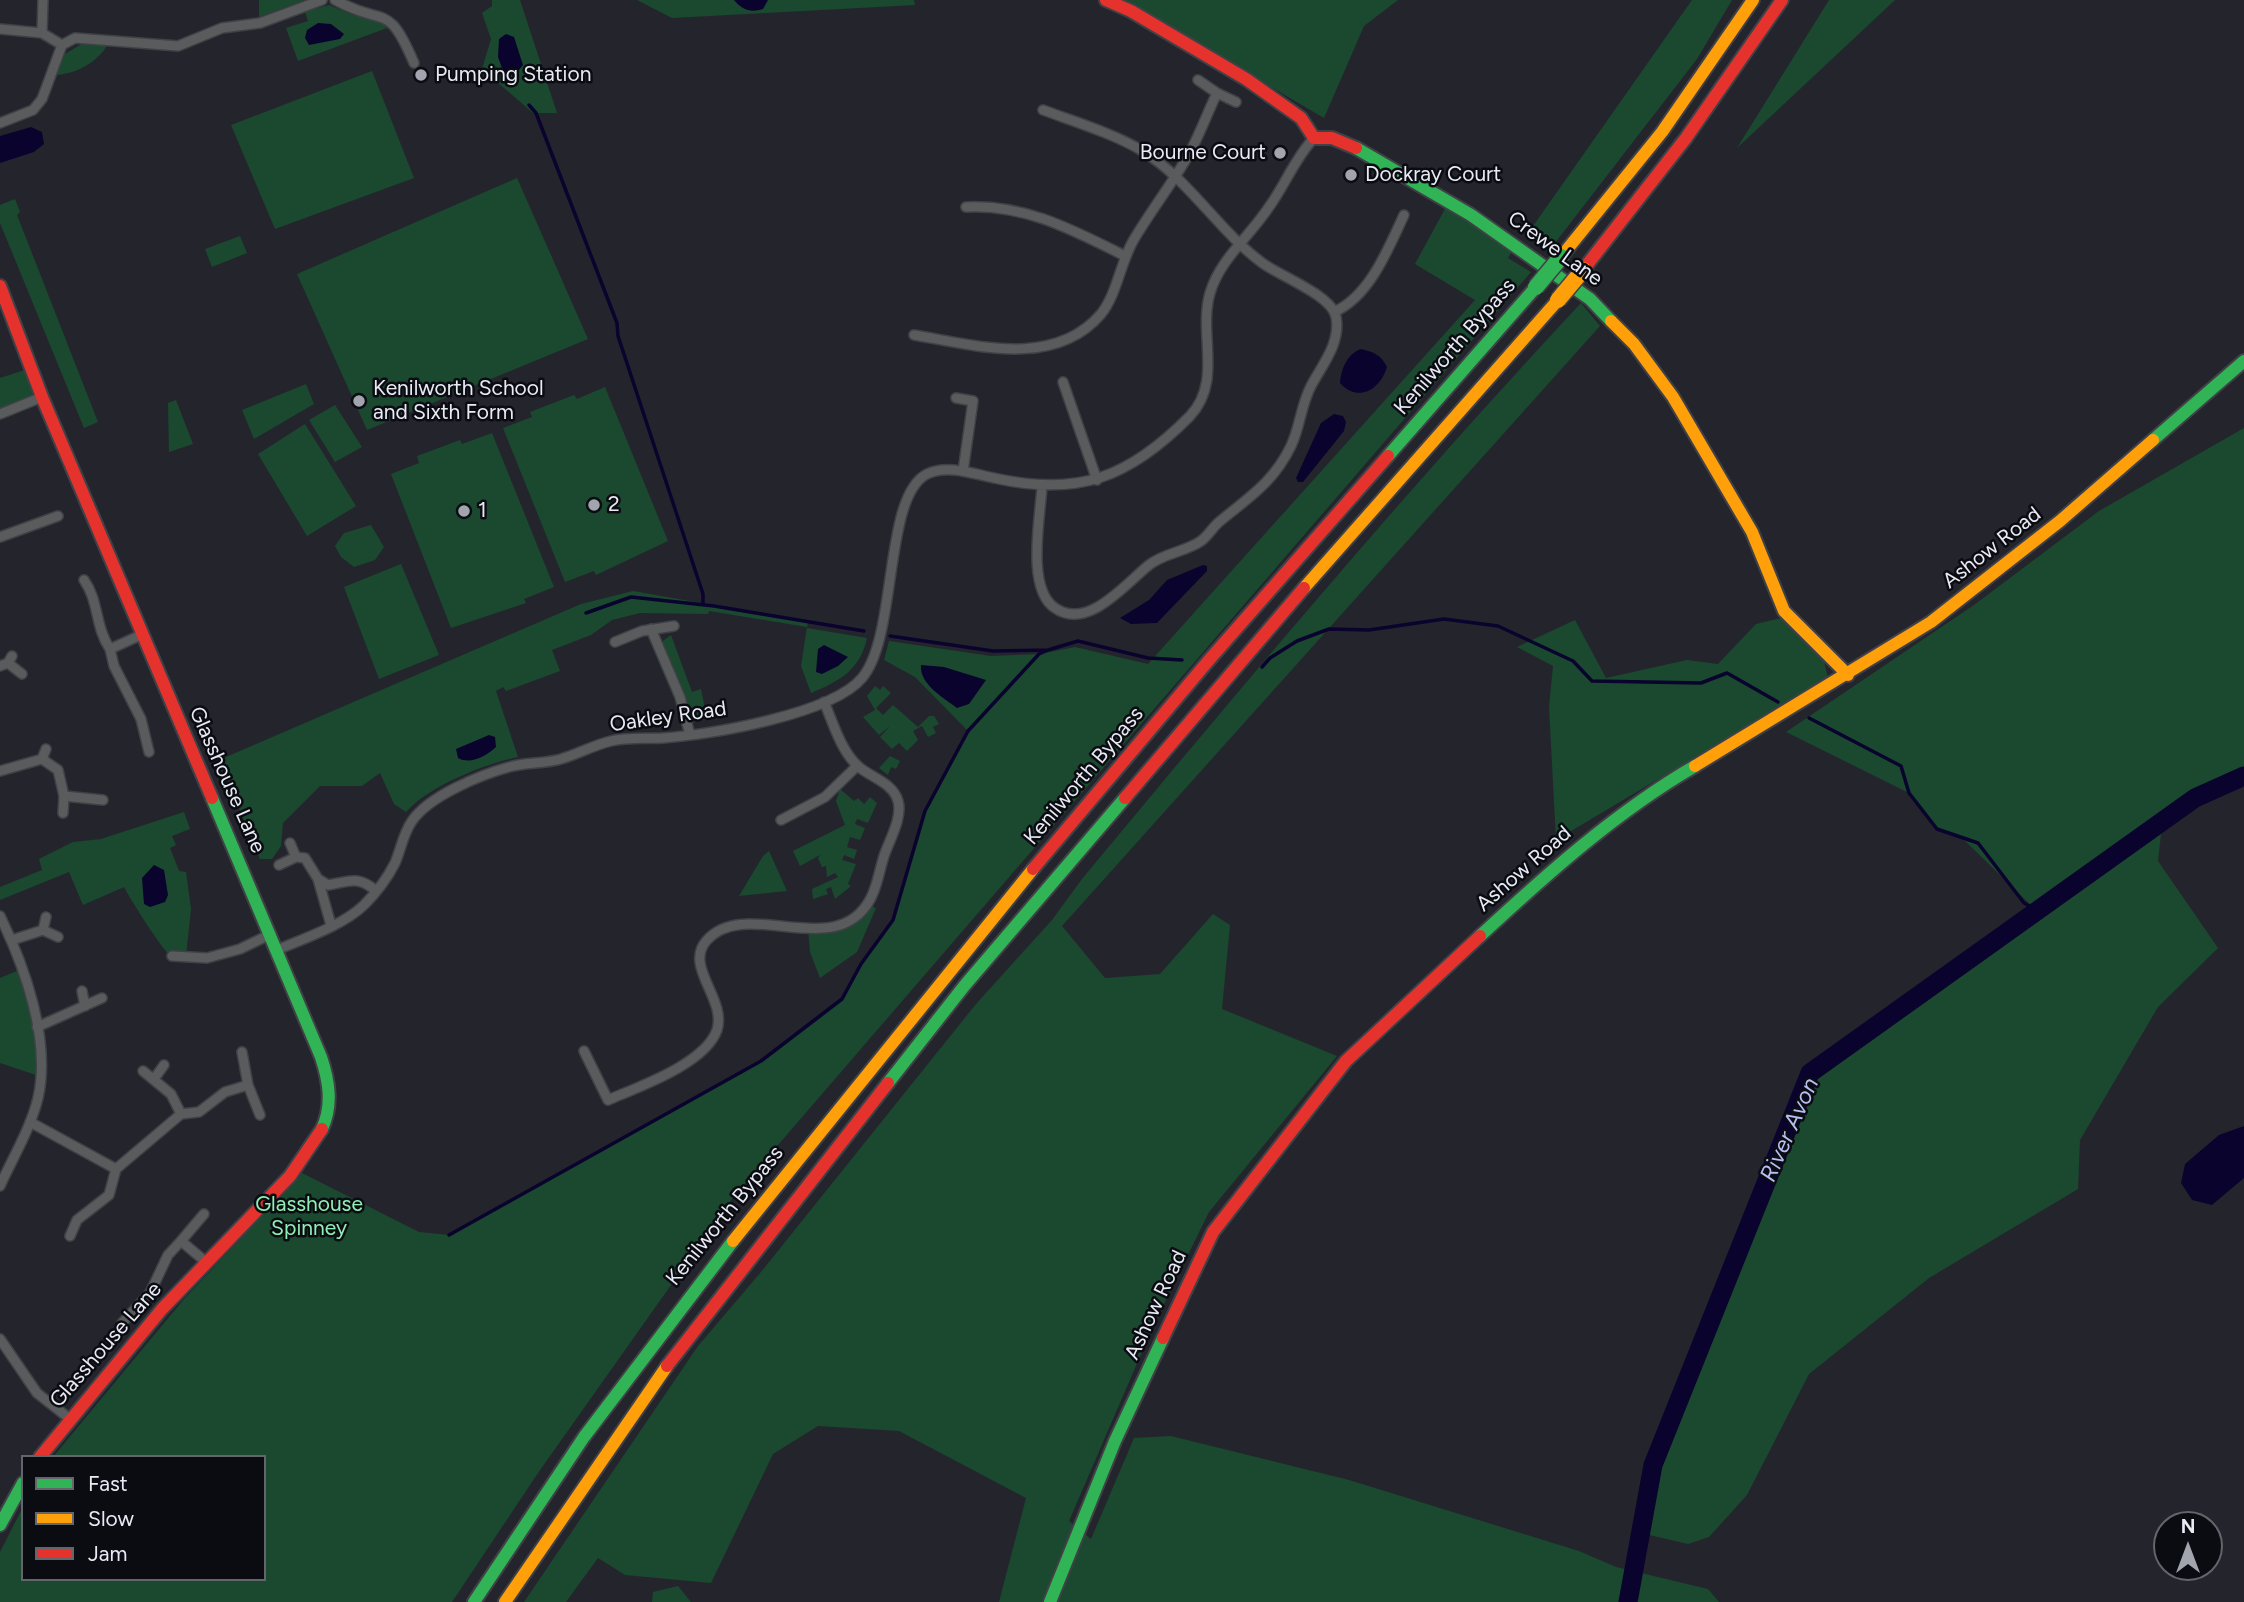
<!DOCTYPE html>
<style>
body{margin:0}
#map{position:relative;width:2244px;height:1602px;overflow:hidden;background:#24252c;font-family:Figtree,sans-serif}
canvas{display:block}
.legend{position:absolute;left:21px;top:1455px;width:245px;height:126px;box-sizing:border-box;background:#0b0c12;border:2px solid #63656c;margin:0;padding:9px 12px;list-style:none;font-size:21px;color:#e8eaf4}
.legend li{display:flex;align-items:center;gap:14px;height:35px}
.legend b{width:35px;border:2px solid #63656c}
.north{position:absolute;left:2153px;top:1511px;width:70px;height:70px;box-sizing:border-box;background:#0b0c12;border:2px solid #63656c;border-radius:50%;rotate:0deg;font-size:19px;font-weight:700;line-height:28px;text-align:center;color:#e8eaf4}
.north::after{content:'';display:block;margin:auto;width:24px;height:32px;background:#a3a5ae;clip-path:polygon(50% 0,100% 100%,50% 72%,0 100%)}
</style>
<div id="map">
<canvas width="2244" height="1602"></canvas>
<ul class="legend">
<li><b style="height:9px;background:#30b455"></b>Fast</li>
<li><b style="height:9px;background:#ff9f0a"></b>Slow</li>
<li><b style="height:9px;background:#e5322d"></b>Jam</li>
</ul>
<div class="north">N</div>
</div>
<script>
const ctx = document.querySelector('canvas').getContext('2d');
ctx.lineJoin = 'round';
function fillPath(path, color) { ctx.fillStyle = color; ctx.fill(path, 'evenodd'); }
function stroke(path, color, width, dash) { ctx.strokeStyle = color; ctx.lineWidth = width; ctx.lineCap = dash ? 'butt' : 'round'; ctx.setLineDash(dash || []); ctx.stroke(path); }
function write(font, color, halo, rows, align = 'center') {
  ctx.font = font + ' Figtree,sans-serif'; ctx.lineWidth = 5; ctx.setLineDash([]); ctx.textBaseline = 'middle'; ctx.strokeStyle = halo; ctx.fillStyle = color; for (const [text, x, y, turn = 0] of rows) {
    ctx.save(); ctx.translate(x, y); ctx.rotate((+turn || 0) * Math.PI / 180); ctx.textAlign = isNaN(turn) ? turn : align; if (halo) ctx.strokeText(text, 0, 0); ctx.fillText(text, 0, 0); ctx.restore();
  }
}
fillPath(new Path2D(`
 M259,0H305L259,17Z
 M492,0H520L557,113H533L482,69L491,39L482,13L492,6Z
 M637,0H914L915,5L672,18Z
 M1122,0H1398L1364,26L1324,118Z
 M1692,0H1732L1697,59L1548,252L1526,236Z
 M1829,0H1895L1737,148Z
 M329,5L353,15L376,18L387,28L298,61L286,28L308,21L305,12Z
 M83,43L108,44C98,62 76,74 56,75L65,54Z
 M372,71L414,178L275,229L231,125Z
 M517,178L588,339L367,430L297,274Z
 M15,199L20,212L17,215L98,422L84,428L0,223V205Z
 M1446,207L1513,250L1508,258L1531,272L734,1196L538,1473L452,1602H0V1552L23,1507V1579H264V1457H53L184,1299L302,1173L419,1232L449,1235L761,1061L842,999L861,964L893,919L925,811L968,731L915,677L884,660L889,641L991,656L1040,654L1075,647L1148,664L1475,300L1415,264Z
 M240,236L247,253L212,267L205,249Z
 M1581,303L1600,326L1062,926L1105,978L1160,974L1213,914L1230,925L1222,1009L1337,1056L1209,1212L1154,1324L1069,1521L1091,1539L1134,1438L1171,1436L1349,1480L1579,1551L1616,1567L1708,1589L1719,1602H999L1026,1498L899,1431L818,1426L773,1454L711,1583L625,1575L598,1558L566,1602H524L698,1346L761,1272L976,1004L1052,920L1082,879C1244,684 1407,489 1581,303Z
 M31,368L42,397L0,414V378Z
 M306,384L314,404L254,439L242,410Z
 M605,387L668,541L596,575L594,571L565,582L503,428L532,417L530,412L574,395L577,399Z
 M176,400L193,444L169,452L168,403Z
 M335,405L362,447L335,462L309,420Z
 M305,424L356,506L307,536L258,454Z
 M2244,428V776L2195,798L2161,834L2158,861L2218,948L2158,1007L2080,1140L2078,1189L1929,1278L1809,1374L1747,1495L1709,1537L1688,1544L1641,1533L1653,1465L1810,1073L2037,911L1962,838L1937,829L1909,793L1786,732L1974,605L2099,511Z
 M492,433L554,587L524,599L526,603L451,628L391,474L419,463L417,456L460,440L462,444Z
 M371,525L384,547L375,560L354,567L341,557L335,546L344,533Z
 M401,564L439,655L379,679L344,587Z
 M633,591L808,622L807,628L867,638C860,670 840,681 811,693L801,666L807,627L709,611L708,614L640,613L612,620L591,635L552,650L560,671L506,691L503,687L496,691L518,757C484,764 429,786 406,812L394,804L380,773L362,786H320L283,823L281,846L272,859H260L219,760L581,604Z
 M1781,618L1823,657L1828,678L1556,840L1549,707L1553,666L1517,647L1575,620L1606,678L1687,660L1718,664L1756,624Z
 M671,635L692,692L701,689L707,719L691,723L680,682L662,647L663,641Z
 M875,686L880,690L883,686L891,693L876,708L883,715L893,705L918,727L929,716H934L939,724L933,727L936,733L928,737L922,726L913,731L918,740L907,751L899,743L892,749L880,737L890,726L879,735L863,717L875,710L867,696Z
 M890,756L900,761L896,769L891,767L888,775L879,768Z
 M840,789L854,801L858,798L864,804L870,797L877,803L868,823L857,819L855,824L865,828L860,840L850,837L847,847L857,850L854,859L844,855L842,860L856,864L848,884L851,886L835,899L831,887L826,889L828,894L813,899L812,889L838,877L835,873L827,877L826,866L822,867L818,858L820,855L800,866L793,851L845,825L836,801Z
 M184,812L190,829L172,836L176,845L170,848L179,871L186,872L191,909L186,956C181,956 175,957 170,955C163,951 129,897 124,887L83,905L69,872L0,900V887L42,870L39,859L73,842L101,839Z
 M769,851L787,891L739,896L763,856Z
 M867,905L876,908L857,952L820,978L810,952L808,929L839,925Z
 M24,968L37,1027L39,1076L0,1063V978Z
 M678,1586L691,1602H652L653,1592Z`), '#1a492f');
fillPath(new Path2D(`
 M734,0H768L763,9C751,13 742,10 734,0Z
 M318,23L331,24L344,34L340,39L309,45L305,38L307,30Z
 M506,34L514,37L523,65L514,76L503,71L498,57L499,39Z
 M31,127L42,132L44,144L34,152L0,163V136Z
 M1361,349C1374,352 1381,355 1387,367C1380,390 1358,403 1340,383C1341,369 1347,354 1361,349Z
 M1334,414L1343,416L1346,422L1344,431L1303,482H1298L1296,478L1321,423Z
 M1203,565L1207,566V571L1157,623L1131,624L1120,618L1149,600L1167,580Z
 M824,645L848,657L838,666L822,674L816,672L818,649Z
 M921,665L944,667L986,680L969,704L957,708C944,698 919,684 921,665Z
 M489,735L495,737L496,747C486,756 471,765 458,758L456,749Z
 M154,865L164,870L168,895L165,902L150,907L144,904L142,878Z
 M2244,1126V1178L2212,1205L2192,1200L2181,1183L2185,1164L2219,1135Z`), '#0a032e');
stroke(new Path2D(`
 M529,105L536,113L617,323L618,336L703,594V605
 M586,613L631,597L714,606L864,631
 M890,636L993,651L1048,650L1078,641L1148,658L1182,660
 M1262,667L1270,658L1297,641L1329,629L1369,630L1444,619L1498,626L1573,661L1592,681L1701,683L1727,673L1778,702
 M1809,718L1901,766L1909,793L1937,829L1978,843L2024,903L2038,911
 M449,1235L761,1061L842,999L861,964L893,920L925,811L968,731L1039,654L1048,650`), '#0a032e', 3.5);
stroke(new Path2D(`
 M1628,1602L1653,1465L1810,1073L2195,798L2244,776`), '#0a032e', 19);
const street = new Path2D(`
 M335,0C386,28 387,0 414,63
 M0,29L42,33L62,45
 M42,33L43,0
 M1217,93L1236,102
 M0,123L33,110L42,99L62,45L75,38L178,46L222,28L260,23L322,0
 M966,207C1025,204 1073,230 1125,256
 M1334,312C1370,296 1388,249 1404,215
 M914,335C974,345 1054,369 1101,314C1117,294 1120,264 1133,241C1150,212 1171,185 1188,156C1199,136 1207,114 1217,93L1198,80
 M1063,382L1097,480
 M956,398L973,401L963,471
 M0,414L42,397
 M1042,487C1040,518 1026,589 1055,608C1088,631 1125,584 1149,565C1164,553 1185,552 1201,541C1208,536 1213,527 1219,522C1249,497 1273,483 1291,446C1300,427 1301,405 1311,386C1322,365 1341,343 1336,317C1332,295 1279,276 1261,262C1217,229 1189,179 1141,150C1112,133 1075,122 1043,110
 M0,537L58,516
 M84,580C99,601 95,627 110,649
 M651,629L680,697L690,735
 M141,635L110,649L114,666L141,719L149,752
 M615,642L642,631L674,626
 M8,663L22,674
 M0,666L8,663L12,656
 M42,759L46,749
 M0,771L42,759L58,770L64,796L103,800
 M63,813L64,796
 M781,820L825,797L857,766
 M290,843L296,857L305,858L318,879L328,885C349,882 357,875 375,890
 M279,865L296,857
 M318,879L331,925
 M0,916C25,967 51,1041 38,1098C30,1130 13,1157 0,1186
 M43,930L46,917
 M12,940L43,930L58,937
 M277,950C305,938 342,926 364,905C375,894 388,877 395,863C401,849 403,834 412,821C429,796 480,775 509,767C526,762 544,764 561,759C578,754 594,745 611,741C627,737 646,739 663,738C710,735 832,714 862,678C898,636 883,496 927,474C947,464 974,474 994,478C1078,497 1129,478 1190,416C1223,381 1198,334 1210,293C1220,259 1250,236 1269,207C1285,185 1295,158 1314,138
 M172,956L207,958L240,949L271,934
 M82,991L85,1006
 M37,1027L102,998
 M584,1051L608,1100C638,1087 705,1064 717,1030C727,999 683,966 707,940C745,898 829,958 866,906C876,893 879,872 884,856C889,841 903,817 898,801C893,783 872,778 859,767C841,752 833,722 824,702
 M242,1052L248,1085
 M143,1071L171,1094L181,1114
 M154,1079L164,1065
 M30,1122L116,1169L181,1114L199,1112L225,1092L248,1085L260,1115
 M70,1236L77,1220L109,1195L116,1169
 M181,1241L204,1214
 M122,1323L150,1293L168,1255L181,1241L206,1262
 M0,1339L37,1393L70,1419`);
const fast = new Path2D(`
 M1356,148L1471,215L1590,299L1611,321
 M2153,440L2244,361
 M1388,456L1536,287
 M212,798L321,1057C329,1081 333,1105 322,1129
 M1480,936C1547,874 1616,812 1695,766
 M888,1083L965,985L1125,798
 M0,1525L23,1483
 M474,1602L584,1437L733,1241
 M1050,1602L1115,1441L1163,1338`);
const slow = new Path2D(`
 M1561,257L1662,132L1753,0
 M1611,321L1634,344L1673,397L1752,532L1784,611L1848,675
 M1304,588L1558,300
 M1695,766L1931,622L2060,521L2153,440
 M733,1241L1033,869
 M505,1602L667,1366`);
const jam = new Path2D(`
 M1106,0L1131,11L1246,79L1301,118L1314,138H1332L1356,148
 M1583,270L1686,138L1782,0
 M0,286L42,397L212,798
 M1125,798L1304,588
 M1033,869L1209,660L1388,456
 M1163,1338L1213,1232L1346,1061L1480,936
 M667,1366L888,1083
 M40,1457L162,1309L290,1176L322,1129`);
stroke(street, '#404147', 12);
stroke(fast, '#404147', 16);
stroke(slow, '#404147', 16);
stroke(jam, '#404147', 16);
stroke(street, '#595b5c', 9);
stroke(fast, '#30b455', 12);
stroke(slow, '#ff9f0a', 12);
stroke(jam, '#e5322d', 12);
const fastBridge = new Path2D(`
 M1536,287L1561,257`);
const slowBridge = new Path2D(`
 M1558,300L1583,270`);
stroke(fastBridge, '#404147', 19, []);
stroke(slowBridge, '#404147', 19, []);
stroke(fastBridge, '#30b455', 16);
stroke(slowBridge, '#ff9f0a', 16);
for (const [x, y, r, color] of [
 [421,75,7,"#a3a5ae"],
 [1280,153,7,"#a3a5ae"],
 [1351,175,7,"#a3a5ae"],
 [359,401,7,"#a3a5ae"],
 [594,505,7,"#a3a5ae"],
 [464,511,7,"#a3a5ae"]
]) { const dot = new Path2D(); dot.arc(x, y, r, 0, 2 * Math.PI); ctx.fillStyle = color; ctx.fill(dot); stroke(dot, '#0b0c12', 2.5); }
write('21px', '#e8eaf4', '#0b0c12', [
 ["Pumping Station",435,75],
 ["Bourne Court",1266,153,"right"],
 ["Dockray Court",1365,175],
 ["Kenilworth School",373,389],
 ["and Sixth Form",373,413],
 ["2",608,505],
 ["1",478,511]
], 'left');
write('21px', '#e8eaf4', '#0b0c12', [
 ["Crewe Lane",1555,249,36],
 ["Kenilworth Bypass",1455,347,-49],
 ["Ashow Road",1992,548,-38],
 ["Oakley Road",668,717,-8],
 ["Kenilworth Bypass",1084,776,-50],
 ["Glasshouse Lane",227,780,66],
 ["Ashow Road",1524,869,-41],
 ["Kenilworth Bypass",725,1216,-51],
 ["Ashow Road",1156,1305,-65],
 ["Glasshouse Lane",106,1345,-49]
]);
write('21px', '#90f0b4', '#0b0c12', [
 ["Glasshouse",309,1205],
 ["Spinney",309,1229]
]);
write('italic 23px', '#b6bef3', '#0b0c12', [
 ["River Avon",1790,1130,-66]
]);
</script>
